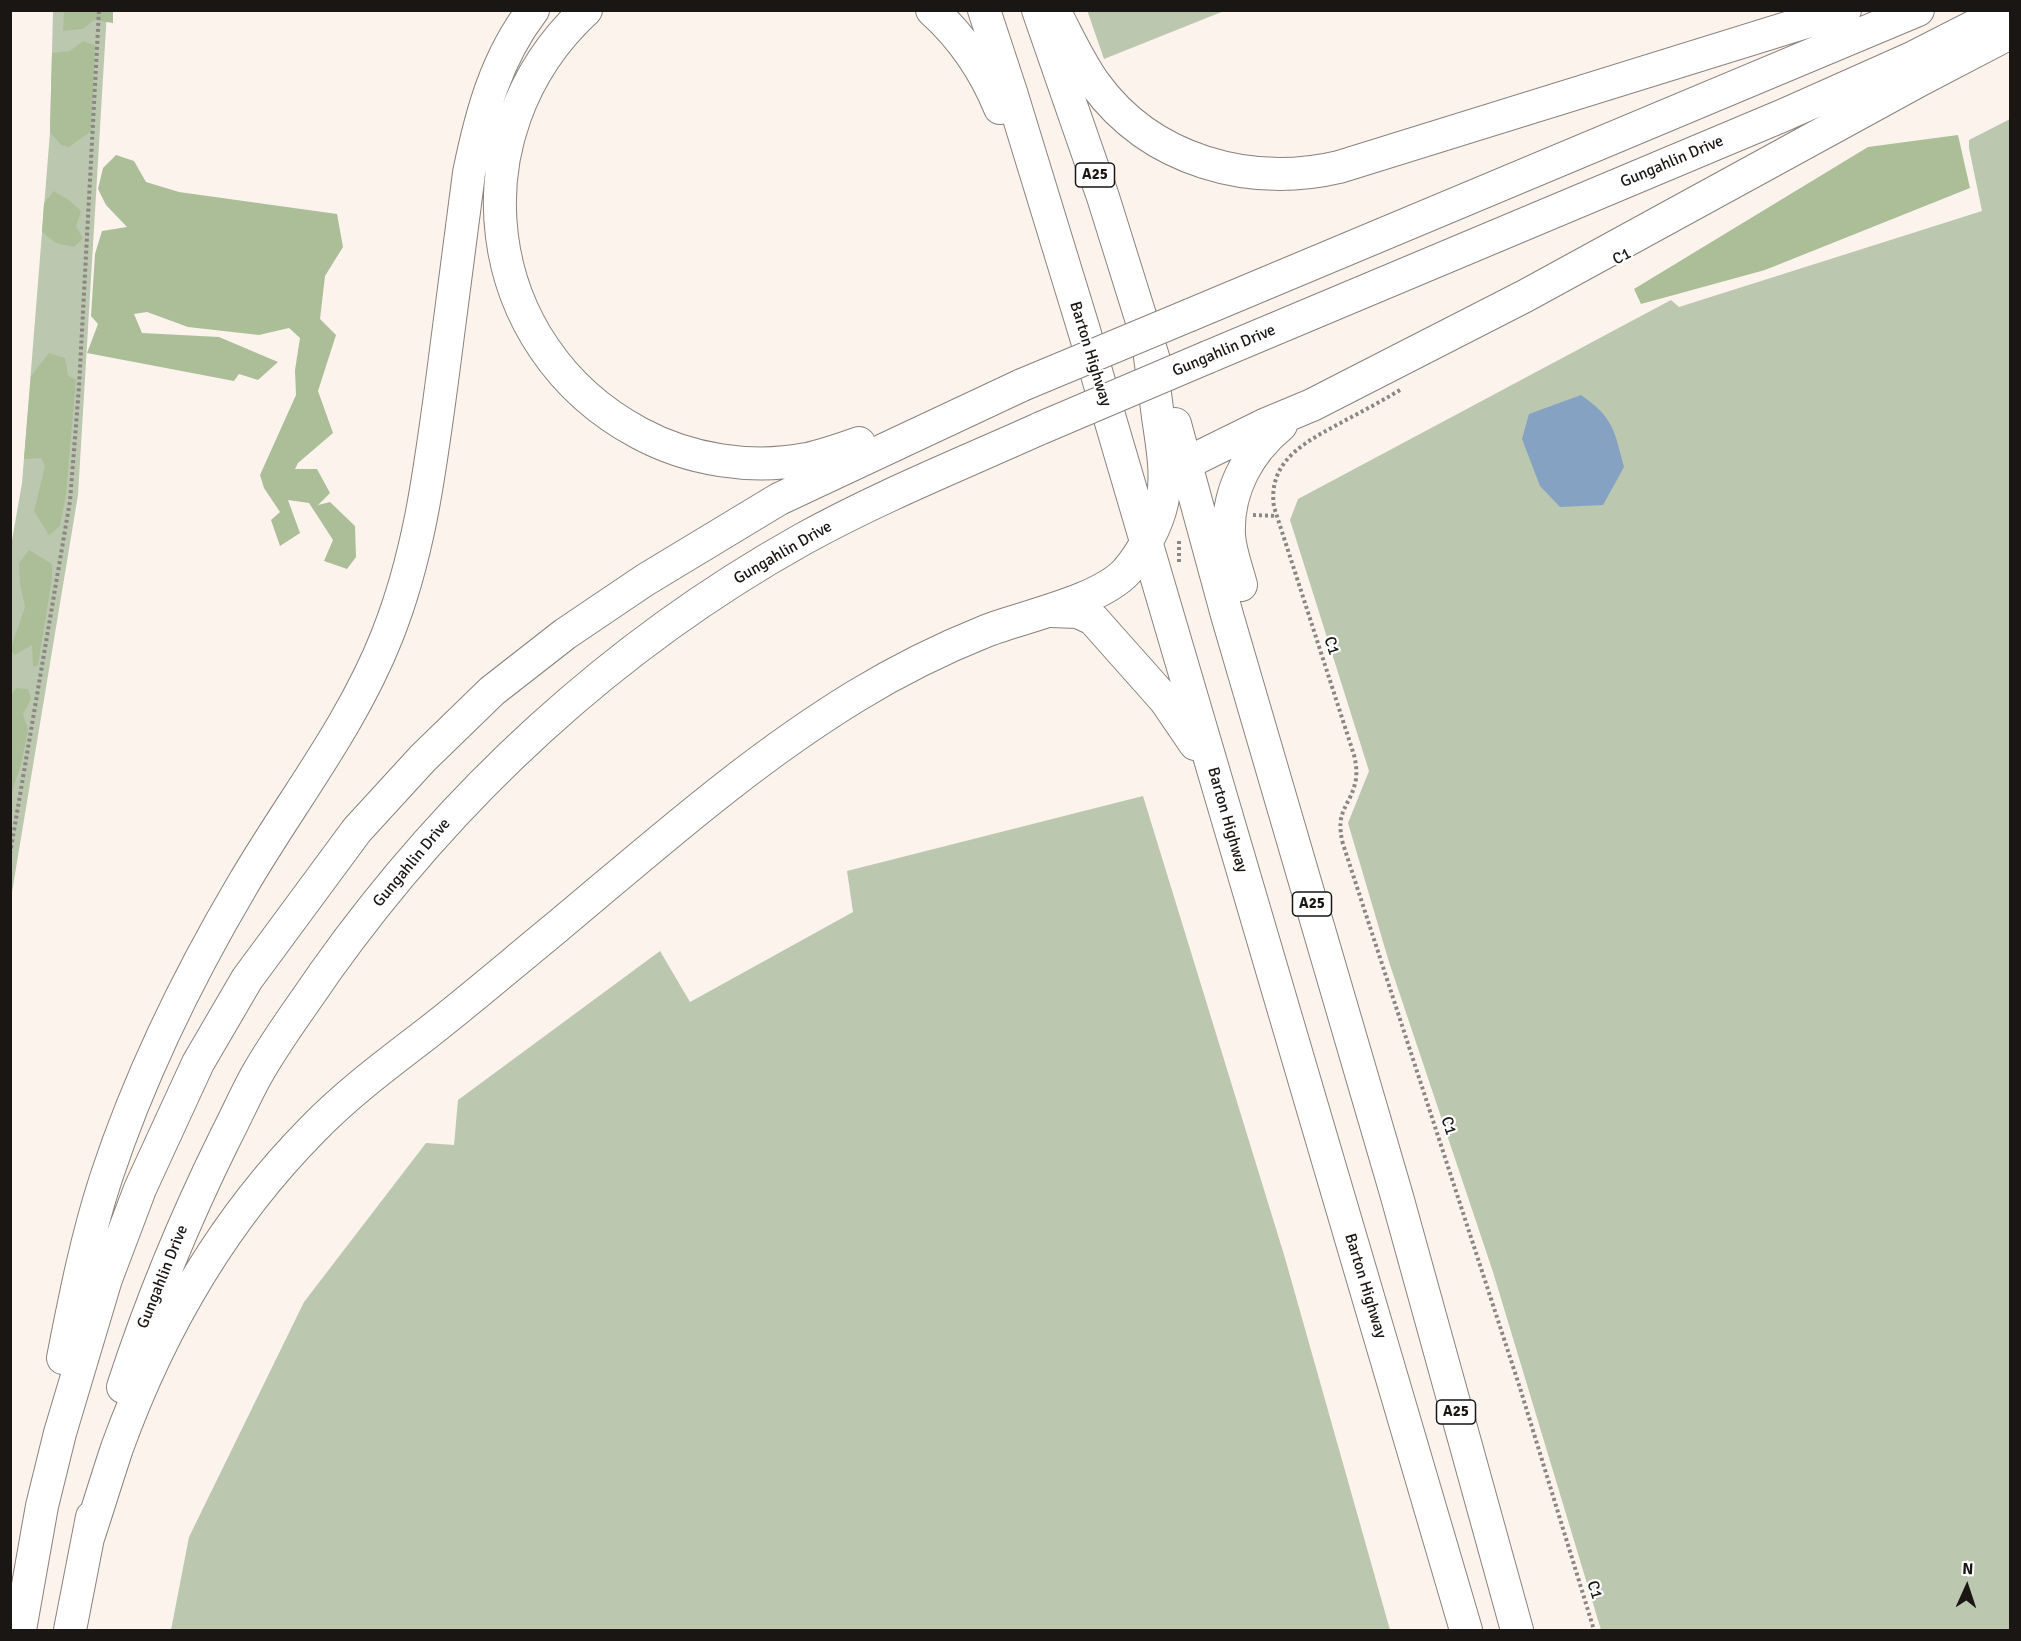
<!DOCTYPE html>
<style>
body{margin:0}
#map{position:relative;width:2021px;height:1641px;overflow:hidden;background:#fcf3ed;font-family:Signika,sans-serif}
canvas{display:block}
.frame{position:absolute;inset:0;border:12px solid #191614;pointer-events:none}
.north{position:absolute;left:1937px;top:1557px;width:60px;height:60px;-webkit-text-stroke:4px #fff;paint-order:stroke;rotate:3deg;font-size:16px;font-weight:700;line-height:24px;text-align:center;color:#191614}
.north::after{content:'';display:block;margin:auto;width:21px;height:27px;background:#191614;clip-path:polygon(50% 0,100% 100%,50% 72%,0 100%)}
</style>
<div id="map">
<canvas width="2021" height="1641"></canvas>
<div class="frame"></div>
<div class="north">N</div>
</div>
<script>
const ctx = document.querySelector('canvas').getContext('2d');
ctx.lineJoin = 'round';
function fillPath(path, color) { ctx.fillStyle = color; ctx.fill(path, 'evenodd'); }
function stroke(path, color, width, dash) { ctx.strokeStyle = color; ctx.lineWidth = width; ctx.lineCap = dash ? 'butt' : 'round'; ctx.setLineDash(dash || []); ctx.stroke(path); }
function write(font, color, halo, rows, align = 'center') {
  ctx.font = font + ' Signika,sans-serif'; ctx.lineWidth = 4.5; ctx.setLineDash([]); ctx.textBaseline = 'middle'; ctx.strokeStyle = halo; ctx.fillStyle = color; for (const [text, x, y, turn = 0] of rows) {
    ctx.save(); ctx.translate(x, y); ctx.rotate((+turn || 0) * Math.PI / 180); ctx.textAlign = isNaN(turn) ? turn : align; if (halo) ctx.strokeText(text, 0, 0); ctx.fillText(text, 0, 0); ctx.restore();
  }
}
fillPath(new Path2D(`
 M1087,10H1224V11L1104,59Z
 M53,11H107L78,495L11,898V546L22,483L50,132Z
 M2010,119V1630H1601L1493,1272L1389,962L1348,823L1369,771L1290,520L1298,499L1671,300L1679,307L1982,211L1969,148V140Z
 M1143,796L1285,1258L1390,1630H171L189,1537L304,1302L426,1143L454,1145L458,1100L660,951L690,1002L853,912L847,871Z`), '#bbc8af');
fillPath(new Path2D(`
 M64,11H113V23L94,20L83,29L63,31Z
 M83,41L95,45L91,131L69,147L61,145L50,132L52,53L70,51Z
 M1958,135L1970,188L1765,270L1641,304L1634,289L1868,147Z
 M116,155L134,161L146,182L179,192L337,214L343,247L325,276L320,319L336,335L318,391L333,433L298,463L295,469H317L330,493L318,505L330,502L355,526L356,557L347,569L324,561L333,540L309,503L288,500L300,533L280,546L271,520L280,512L264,488L260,475L296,395L295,370L300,338L289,328L259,335L188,327L147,312L134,314L142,333L219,337L278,362L258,380L239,374L234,381L87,353L98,324L91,316L95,254L102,231L127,227L106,205L98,189L103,168Z
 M54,191L69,200L81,211L76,227L83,238L74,247L56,243L42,232L44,203Z
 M49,353L65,358L68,375L76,380L66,494L60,526L49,535L34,511L45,466L41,458L24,459L31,376Z
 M29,550L52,564V578L38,665L33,667L32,645L15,655L10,650L25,607L20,585L19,563Z
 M16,688L28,689L31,699L23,714L28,730L21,764L11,795V696Z`), '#abbe97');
fillPath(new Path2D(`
 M1581,395C1614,418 1614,430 1624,467L1603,505L1560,507L1540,486L1522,439L1529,414Z`), '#85a2c3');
const highway = new Path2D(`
 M586,10C452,134 478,347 639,433C689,460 751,470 807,459C825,455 842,449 859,443
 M932,10C962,37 985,71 1000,108
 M984,10L1011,92L1083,327L1466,1630
 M1038,10L1103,197L1154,360
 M1057,16C1069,39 1080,63 1095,84C1151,161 1250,188 1339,167L1845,10
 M1190,315L1918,10
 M1208,357L1784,115L1914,57L2006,10
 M1175,424L1227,615L1396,1193L1517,1630
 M1166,466L1178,465L1197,458L1264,425L1312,405L1525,296L1920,80L2010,33
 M1241,585C1237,569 1230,552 1229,535C1227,491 1248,452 1281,425
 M1051,611L1078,612L1093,619L1165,700L1195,744
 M63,1358C75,1297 87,1236 106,1178C140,1075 188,977 243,884C291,802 352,725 387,636C420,553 430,469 442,381C451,312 460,242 469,173C481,114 496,58 533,10
 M123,1387C151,1301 185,1219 225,1138C236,1117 245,1096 256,1076C276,1040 302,1006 325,972C451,795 613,645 803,539C879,497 961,464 1041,428
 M88,1538C98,1508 107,1478 117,1448C160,1329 224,1219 313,1129C347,1094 386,1065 425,1035C470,1000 513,963 557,927C654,846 748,762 856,696C897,671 941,649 986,631C1025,616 1100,601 1127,571C1142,553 1157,526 1162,503C1168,475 1162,445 1158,417C1155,392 1151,366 1148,341
 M20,1630L42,1506L60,1433L106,1279L140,1189L198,1063L247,979L357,830L423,758L492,691L565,634L645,580L779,499L1022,385
 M70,1630L92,1517`);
stroke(highway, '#8a827d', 34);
stroke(new Path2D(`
 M1400,390C1382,401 1363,411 1344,421C1308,441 1267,459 1274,507L1354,755C1356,763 1357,771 1356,779C1351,807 1334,809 1343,844L1520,1388L1594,1630
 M1253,515L1277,516
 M1179,562V539
 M10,854L70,501L79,387L99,10`), '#8c8682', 4, [3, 3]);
stroke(highway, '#fff', 32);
const highwayBridge = new Path2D(`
 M1022,385L1190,315
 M1041,428L1208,357`);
stroke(highwayBridge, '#8a827d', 34, []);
stroke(highwayBridge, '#fff', 32);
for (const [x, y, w] of [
 [1095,175,39],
 [1312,904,39],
 [1456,1412,39]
]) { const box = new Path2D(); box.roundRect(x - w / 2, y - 12, w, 24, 4.5); ctx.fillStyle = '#fff'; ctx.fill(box); stroke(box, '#191614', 1.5); }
write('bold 15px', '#191614', null, [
 ["A25",1095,175],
 ["A25",1312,904],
 ["A25",1456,1412]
]);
write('16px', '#191614', '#fff', [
 ["Gungahlin Drive",1672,162,-23],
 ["C1",1622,257,-28],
 ["Gungahlin Drive",1224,351,-23],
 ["Barton Highway",1090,354,73],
 ["Gungahlin Drive",783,553,-30],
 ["C1",1331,646,72],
 ["Barton Highway",1227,820,74],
 ["Gungahlin Drive",412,863,-50],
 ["C1",1448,1126,72],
 ["Gungahlin Drive",163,1277,-68],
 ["Barton Highway",1365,1286,73],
 ["C1",1594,1590,73]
]);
</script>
